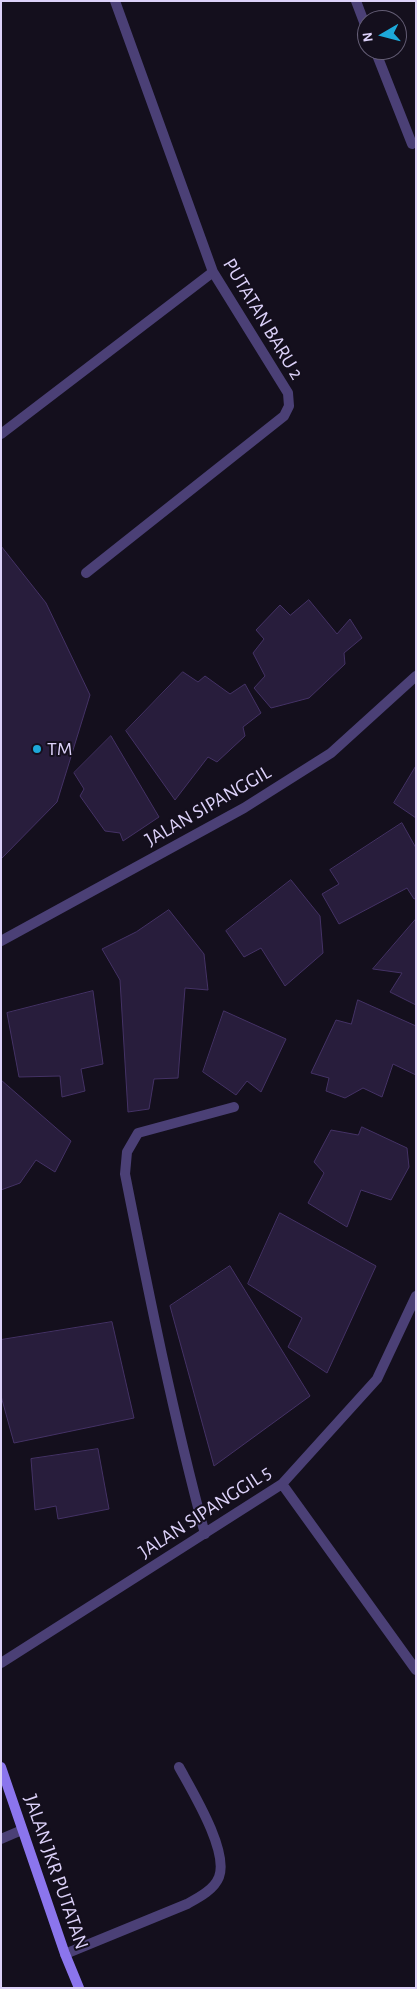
<!DOCTYPE html>
<style>
body{margin:0}
#map{position:relative;width:417px;height:1989px;overflow:hidden;background:#140f1d;font-family:"Alegreya Sans",sans-serif}
canvas{display:block}
.frame{position:absolute;inset:0;border:2px solid #dcd1f9;pointer-events:none}
.north{position:absolute;left:357px;top:10px;width:50px;height:50px;box-sizing:border-box;background:#140f1d;border:1px solid #645d75;border-radius:50%;rotate:262deg;font-size:14px;font-weight:700;line-height:20px;text-align:center;color:#dcd1f9}
.north::after{content:'';display:block;margin:auto;width:18px;height:22px;background:#1da8d9;clip-path:polygon(50% 0,100% 100%,50% 72%,0 100%)}
</style>
<div id="map">
<canvas width="417" height="1989"></canvas>
<div class="frame"></div>
<div class="north">N</div>
</div>
<script>
const ctx = document.querySelector('canvas').getContext('2d');
ctx.lineJoin = 'round';
function fillPath(path, color) { ctx.fillStyle = color; ctx.fill(path, 'evenodd'); }
function stroke(path, color, width, dash) { ctx.strokeStyle = color; ctx.lineWidth = width; ctx.lineCap = dash ? 'butt' : 'round'; ctx.setLineDash(dash || []); ctx.stroke(path); }
function write(font, color, halo, rows, align = 'center') {
  ctx.font = font + ' "Alegreya Sans",sans-serif'; ctx.lineWidth = 4; ctx.setLineDash([]); ctx.textBaseline = 'middle'; ctx.strokeStyle = halo; ctx.fillStyle = color; for (const [text, x, y, turn = 0] of rows) {
    ctx.save(); ctx.translate(x, y); ctx.rotate((+turn || 0) * Math.PI / 180); ctx.textAlign = isNaN(turn) ? turn : align; if (halo) ctx.strokeText(text, 0, 0); ctx.fillText(text, 0, 0); ctx.restore();
  }
}
const building = new Path2D(`
 M1,546L46,603L90,695L57,802L1,859Z
 M309,600L337,634L350,619L362,638L344,653L345,664L309,698L271,708L254,688L265,676L253,653L264,639L256,630L280,605L290,615Z
 M183,672L198,682L205,676L230,694L245,684L261,713L243,727L245,736L217,762L208,757L175,800L126,731Z
 M111,736L159,817L123,841L120,833L105,831L80,796L84,789L74,773Z
 M416,766V818L394,803Z
 M402,823L416,848V898L414,899L407,888L339,924L322,894L339,884L330,870Z
 M291,880L320,916L323,953L285,986L261,948L244,957L226,931Z
 M169,910L204,954L208,990L185,988L178,1078L154,1079L149,1109L128,1112L120,980L102,949L136,932Z
 M416,919V1005L390,992L402,973L373,969Z
 M93,991L103,1064L81,1069L85,1091L62,1097L60,1076L19,1077L7,1013Z
 M358,1000L416,1026V1075L393,1064L382,1097L363,1088L345,1098L326,1091L329,1078L311,1073L336,1020L351,1024Z
 M224,1011L286,1039L261,1092L247,1081L236,1095L203,1072Z
 M1,1080L71,1141L55,1172L36,1160L20,1183L1,1190Z
 M362,1127L407,1148L409,1167L391,1200L361,1190L347,1227L308,1203L324,1173L314,1162L331,1130L358,1135Z
 M280,1213L376,1266L327,1373L288,1347L302,1318L248,1284Z
 M230,1266L310,1396L214,1466L170,1306Z
 M112,1322L134,1418L14,1443L1,1396V1340Z
 M98,1449L109,1509L58,1519L56,1506L35,1510L31,1459Z`);
fillPath(building, '#281d3c');
stroke(building, '#443265', 1);
stroke(new Path2D(`
 M1,1839L22,1830`), '#4b4076', 10);
stroke(new Path2D(`
 M356,1L367,30
 M375,50L412,144
 M1,434L213,272
 M86,573L284,416L289,406L288,393L213,272L115,1
 M1,941L244,808L331,753L416,676
 M282,1484L416,1670
 M205,1534C173,1415 149,1295 125,1174L127,1152L138,1133L234,1107
 M1,1663L282,1484L377,1379L416,1296
 M65,1954L187,1904C198,1898 214,1890 219,1877C229,1851 192,1791 179,1767`), '#4b4076', 10);
stroke(new Path2D(`
 M1,1767L65,1954L79,1988`), '#8b75ed', 10);
for (const [x, y, r, color] of [
 [37,749,5,"#1da8d9"]
]) { const dot = new Path2D(); dot.arc(x, y, r, 0, 2 * Math.PI); ctx.fillStyle = color; ctx.fill(dot); stroke(dot, '#140f1d', 2); }
write('20px', '#dcd1f9', '#140f1d', [
 ["PUTATAN BARU 2",263,319,59],
 ["JALAN SIPANGGIL",208,806,-30],
 ["JALAN SIPANGGIL 5",205,1512,-33],
 ["JALAN JKR PUTATAN",56,1872,71]
]);
write('20px', '#dcd1f9', '#140f1d', [
 ["TM",47,749]
], 'left');
</script>
